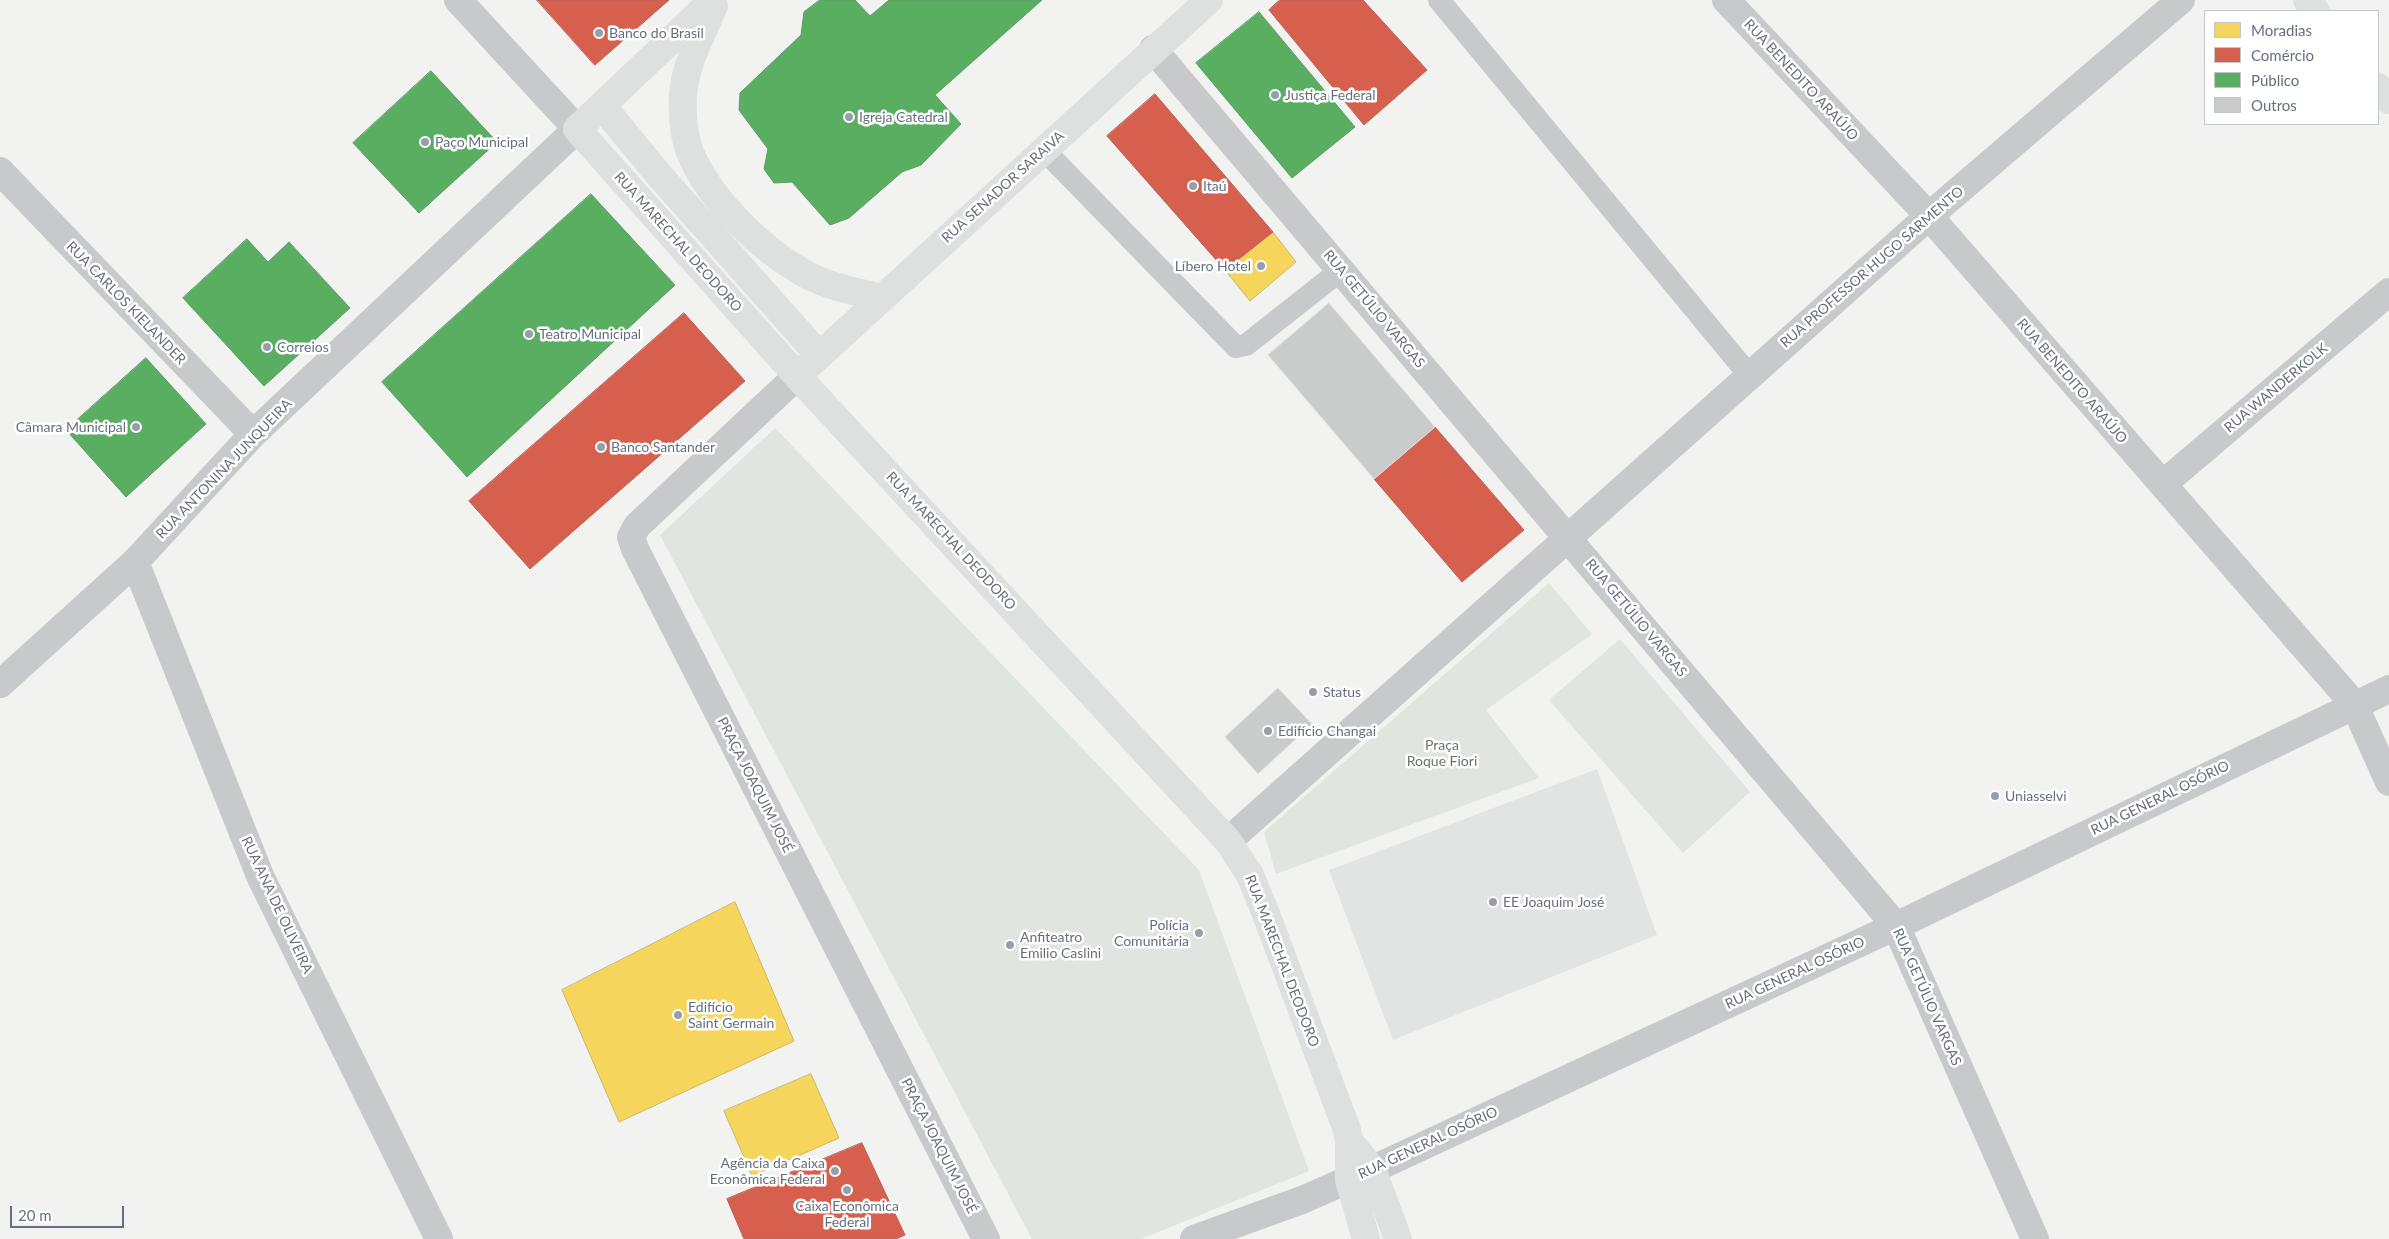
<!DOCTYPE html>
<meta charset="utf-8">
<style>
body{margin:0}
#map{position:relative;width:2389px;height:1239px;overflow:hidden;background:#f2f3f1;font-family:Lato,sans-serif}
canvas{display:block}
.legend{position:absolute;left:2204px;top:10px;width:175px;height:115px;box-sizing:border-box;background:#fff;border:1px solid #c1c6cc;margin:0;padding:6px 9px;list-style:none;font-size:15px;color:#65707f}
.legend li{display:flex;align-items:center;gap:10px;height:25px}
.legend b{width:25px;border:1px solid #c1c6cc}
.scale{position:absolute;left:10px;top:1206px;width:114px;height:22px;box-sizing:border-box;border:2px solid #65707f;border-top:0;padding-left:6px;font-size:15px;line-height:18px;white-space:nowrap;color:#65707f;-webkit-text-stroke:4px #fff;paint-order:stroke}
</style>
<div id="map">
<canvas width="2389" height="1239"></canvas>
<ul class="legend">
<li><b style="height:14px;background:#f6d55c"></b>Moradias</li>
<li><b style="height:14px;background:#d6604d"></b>Comércio</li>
<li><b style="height:14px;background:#5aae61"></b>Público</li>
<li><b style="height:14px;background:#cacccc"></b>Outros</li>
</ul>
<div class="scale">20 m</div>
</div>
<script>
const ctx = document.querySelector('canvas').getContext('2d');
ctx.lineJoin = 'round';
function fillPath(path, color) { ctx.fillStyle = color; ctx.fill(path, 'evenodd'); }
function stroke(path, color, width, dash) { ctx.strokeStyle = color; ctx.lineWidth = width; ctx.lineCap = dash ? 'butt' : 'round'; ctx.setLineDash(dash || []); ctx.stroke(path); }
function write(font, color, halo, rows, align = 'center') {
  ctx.font = font + ' Lato,sans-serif'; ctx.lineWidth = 5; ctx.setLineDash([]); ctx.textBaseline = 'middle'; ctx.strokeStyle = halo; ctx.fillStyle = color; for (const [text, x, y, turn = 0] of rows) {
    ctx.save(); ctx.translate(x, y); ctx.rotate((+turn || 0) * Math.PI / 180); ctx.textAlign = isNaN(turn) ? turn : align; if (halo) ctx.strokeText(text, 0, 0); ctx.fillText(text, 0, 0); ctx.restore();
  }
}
fillPath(new Path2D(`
 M1597,769L1657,935L1393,1040L1329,870Z`), '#e2e4e4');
fillPath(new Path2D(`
 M775,428L1199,870L1309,1171L1141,1239H1032L660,535Z
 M1549,583L1592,634L1486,710L1539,778L1276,874L1264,832Z
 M1620,639L1750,792L1683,853L1549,700Z`), '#e0e5df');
const homes = new Path2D(`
 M1273,232L1296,262L1250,301L1225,270Z
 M735,902L794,1041L619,1122L562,990Z
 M811,1074L839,1138L752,1176L724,1111Z`);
fillPath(homes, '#f6d55c');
stroke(homes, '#cab766', 1);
const shops = new Path2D(`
 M537,0H669L595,65Z
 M1280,0H1363L1427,70L1364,125L1269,10Z
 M1155,94L1273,232L1225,270L1107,136Z
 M684,313L745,381L530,569L469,501Z
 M1435,427L1524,530L1462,582L1374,479Z
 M862,1143L905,1235L896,1239H744L727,1199Z`);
fillPath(shops, '#d6604d');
stroke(shops, '#b4655c', 1);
const public = new Path2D(`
 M820,0H855L870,16L889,0H1042L935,95L961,124L921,165L902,172L849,218L830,225L792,182L774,183L764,169L768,149L739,110L740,93L801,35L804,12Z
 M1259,12L1355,127L1292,178L1196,63Z
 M431,71L497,142L419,213L353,143Z
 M591,194L675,285L467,477L382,382Z
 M247,239L268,262L289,242L350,308L264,386L183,298Z
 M146,358L206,424L126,497L66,430Z`);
fillPath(public, '#5aae61');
stroke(public, '#5d9b6a', 1);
const building = new Path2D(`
 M1329,303L1435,427L1374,479L1268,355Z
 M1278,688L1312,724L1258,774L1225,737Z`);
fillPath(building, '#cacccc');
stroke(building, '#e2e2e1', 1);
stroke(new Path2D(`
 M1439,0L1749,375
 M1044,150L1236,347L1246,345L1341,270`), '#c8c9cb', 22);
stroke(new Path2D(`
 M1726,0L1929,216L2354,704L2389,782
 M0,171L253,434
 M797,376L637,526L631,537L635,549L986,1239
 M2163,484L2389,292
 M135,562L261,878L439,1239
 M0,684L135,562L253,434L577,129L458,0
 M1228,841L1929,216L2181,0`), '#c8c9cb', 28);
stroke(new Path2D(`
 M1153,49L1896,926L2035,1239
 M1194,1239L1302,1200L1382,1165L1896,926L2389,689`), '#c8c9cb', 28);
stroke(new Path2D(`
 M713,0L577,129L797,376L1228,841L1250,875L1266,914L1347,1130L1349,1141V1180L1366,1239
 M2307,0L2316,11
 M714,6C702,34 685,64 683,95C682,116 683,139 693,159C713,202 761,249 802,272C825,286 855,291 881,298
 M2378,87L2389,100
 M603,107L659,175L819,355
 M797,376L1209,0
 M1349,1141L1372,1169L1398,1239`), '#dedfdf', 28);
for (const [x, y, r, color] of [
 [599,33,5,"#969ea7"],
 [1275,95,5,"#969ea7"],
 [849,117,5,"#969ea7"],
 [425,142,5,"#969ea7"],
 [1193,186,5,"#969ea7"],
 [1261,266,5,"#969ea7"],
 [529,334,5,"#969ea7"],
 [267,347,5,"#969ea7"],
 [136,427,5,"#969ea7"],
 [601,447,5,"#969ea7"],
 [1313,692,5,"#969ea7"],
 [1268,731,5,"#969ea7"],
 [1995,796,5,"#969ea7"],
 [1493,902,5,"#969ea7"],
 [1199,933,5,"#969ea7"],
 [1010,945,5,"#969ea7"],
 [678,1015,5,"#969ea7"],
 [835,1171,5,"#969ea7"],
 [847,1190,5,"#969ea7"]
]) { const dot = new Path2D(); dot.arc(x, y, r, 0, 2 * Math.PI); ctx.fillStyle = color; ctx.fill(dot); stroke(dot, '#fff', 2); }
write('14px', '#65707f', '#fff', [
 ["Banco do Brasil",609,33],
 ["Justiça Federal",1285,95],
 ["Igreja Catedral",859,117],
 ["Paço Municipal",435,142],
 ["Itaú",1203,186],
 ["Líbero Hotel",1251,266,"right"],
 ["Teatro Municipal",539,334],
 ["Correios",277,347],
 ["Câmara Municipal",126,427,"right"],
 ["Banco Santander",611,447],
 ["Status",1323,692],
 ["Edifício Changai",1278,731],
 ["Uniasselvi",2005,796],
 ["EE Joaquim José",1503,902],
 ["Polícia",1189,925,"right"],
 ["Comunitária",1189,941,"right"],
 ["Anfiteatro",1020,937],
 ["Emilio Caslini",1020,953],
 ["Edifício",688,1007],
 ["Saint Germain",688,1023],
 ["Agência da Caixa",825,1163,"right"],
 ["Econômica Federal",825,1179,"right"],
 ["Caixa Econômica",847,1206,"center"],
 ["Federal",847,1222,"center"]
], 'left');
write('14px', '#65707f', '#fff', [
 ["RUA BENEDITO ARAÚJO",1801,80,47],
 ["RUA SENADOR SARAIVA",1003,187,-42],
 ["RUA MARECHAL DEODORO",678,242,48],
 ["RUA PROFESSOR HUGO SARMENTO",1872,267,-41],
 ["RUA CARLOS KIELANDER",126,303,46],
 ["RUA GETÚLIO VARGAS",1374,309,50],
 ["RUA BENEDITO ARAÚJO",2072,381,49],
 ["RUA WANDERKOLK",2276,388,-40],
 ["RUA ANTONINA JUNQUEIRA",224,469,-46],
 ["RUA MARECHAL DEODORO",951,541,47],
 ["RUA GETÚLIO VARGAS",1636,618,50],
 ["PRAÇA JOAQUIM JOSÉ",755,785,63],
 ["RUA GENERAL OSÓRIO",2160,798,-26],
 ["RUA ANA DE OLIVEIRA",277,905,65],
 ["RUA MARECHAL DEODORO",1282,961,69],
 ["RUA GENERAL OSÓRIO",1795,973,-25],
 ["RUA GETÚLIO VARGAS",1927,997,66],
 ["RUA GENERAL OSÓRIO",1428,1143,-25],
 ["PRAÇA JOAQUIM JOSÉ",939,1146,63]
]);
write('14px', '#657763', '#fff', [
 ["Praça",1442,745],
 ["Roque Fiori",1442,761]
]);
</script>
